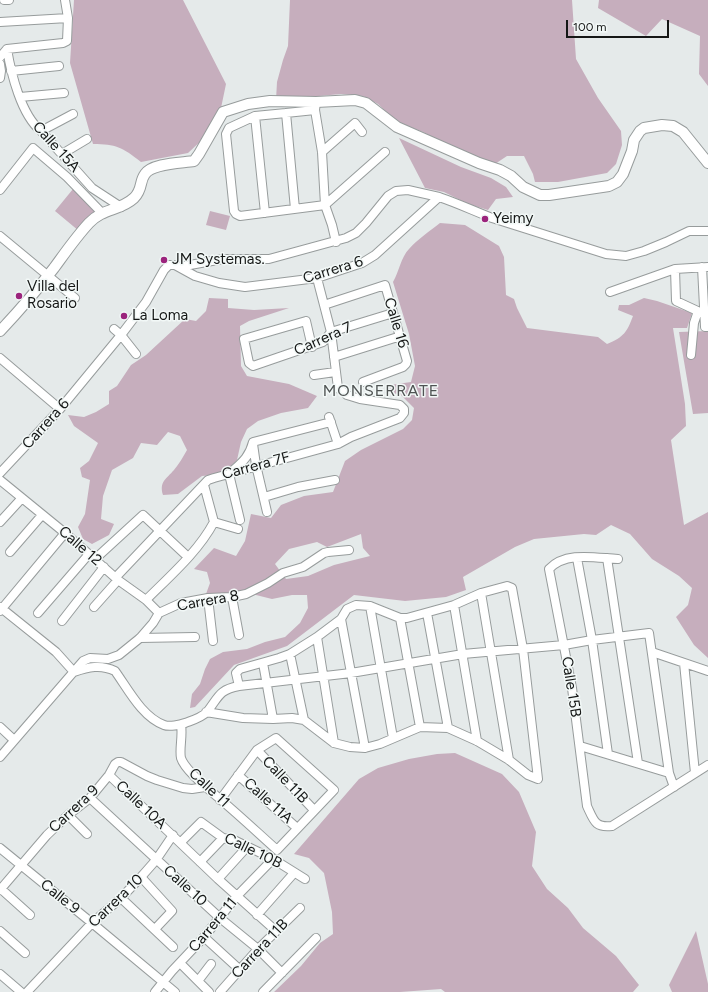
<!DOCTYPE html>
<style>
body{margin:0}
#map{position:relative;width:708px;height:992px;overflow:hidden;background:#e5eaea;font-family:Figtree,sans-serif}
canvas{display:block}
.scale{position:absolute;left:566px;top:20px;width:103px;height:18px;box-sizing:border-box;border:2px solid #151716;border-top:0;padding-left:5px;font-size:12px;line-height:14px;white-space:nowrap;color:#151716;-webkit-text-stroke:3px #f2f8f7;paint-order:stroke}
</style>
<div id="map">
<canvas width="708" height="992"></canvas>
<div class="scale">100 m</div>
</div>
<script>
const ctx = document.querySelector('canvas').getContext('2d');
ctx.lineJoin = 'round';
function fillPath(path, color) { ctx.fillStyle = color; ctx.fill(path, 'evenodd'); }
function stroke(path, color, width, dash) { ctx.strokeStyle = color; ctx.lineWidth = width; ctx.lineCap = dash ? 'butt' : 'round'; ctx.setLineDash(dash || []); ctx.stroke(path); }
function write(font, color, halo, rows, align = 'center') {
  ctx.font = font + ' Figtree,sans-serif'; ctx.lineWidth = 3; ctx.setLineDash([]); ctx.textBaseline = 'middle'; ctx.strokeStyle = halo; ctx.fillStyle = color; for (const [text, x, y, turn = 0] of rows) {
    ctx.save(); ctx.translate(x, y); ctx.rotate((+turn || 0) * Math.PI / 180); ctx.textAlign = isNaN(turn) ? turn : align; if (halo) ctx.strokeText(text, 0, 0); ctx.fillText(text, 0, 0); ctx.restore();
  }
}
fillPath(new Path2D(`
 M74,0H183L226,84L221,108L203,139L188,153L141,162C122,147 116,144 93,144L70,63Z
 M290,0H572L576,59L598,98L621,131L622,145L616,164L607,173L558,182H535L533,174L524,156H507L495,164L447,145L423,132L397,122L378,104L363,96L341,94L276,100L277,82L283,60L288,46Z
 M599,0H708V86L699,74L700,36L662,19L646,36L598,8Z
 M399,138L461,167L491,178L506,187L513,197L496,199L488,210L468,204L444,192L425,188Z
 M73,189L97,211L79,231L55,211Z
 M210,211L230,216L226,230L206,225Z
 M440,223L465,225L499,246L504,257L506,295L514,299L517,308L527,328L598,337L607,344C624,337 627,332 633,316L618,310L619,305H629L644,298L657,301L692,313L687,328H673L685,404L686,426L671,440L684,525L708,512V658L694,645L676,617L688,605L692,588L679,576L652,559L630,534L611,525L596,535L584,534L534,539L515,547L463,577L466,590L446,597L405,601L354,595L287,646L234,665L195,707L190,708L192,694L200,684L205,669L210,659L223,652L247,649L265,642L285,637L300,623L308,608L307,595H292L272,599L248,593L206,594L210,583L207,572L194,569L214,548L236,556L245,541L251,514L271,518L281,505L304,496L333,492L345,461L361,450L403,429L412,420L414,408L400,394L385,393L390,385L411,382L415,366L409,334L393,282C399,272 401,257 409,249C418,239 430,231 440,223ZM361,534L363,548L370,556L334,565L308,576L286,579L275,564L289,549L317,542L327,547Z
 M209,298L228,299V308L254,310L289,308L249,321L240,326L241,366L247,376L289,384L317,396L308,408L281,413L258,421L247,429L241,442L237,460L226,471L213,475L202,476L178,494L163,495C159,482 166,479 174,470C179,464 183,457 187,450L180,436L168,432L157,445L141,443L133,458L112,470L103,496L101,519L114,524L109,535L92,544L83,539L78,527L85,514L90,480L82,477L80,468L89,461L98,443L74,426L68,415L84,417L96,412L109,404V391L117,386L131,365L146,355L185,319L196,321L206,311Z
 M708,331V413L693,414L679,332Z
 M455,753L502,774L519,792L536,832L532,866L547,889L568,908L583,928L616,956L639,985L633,992H445L441,989L400,992H274L301,966L320,943L333,934L332,912L324,873L309,858L294,854L359,779L378,768L409,759L437,754Z
 M696,931L708,984V992H672L669,985Z`), '#c6aebd');
const minor = new Path2D(`
 M4,0H9
 M0,22L68,18
 M7,49C11,73 21,115 41,131L92,188L121,207
 M0,57L7,49L63,43L67,41L68,18L65,0
 M0,64L1,71L0,78
 M11,71L59,66
 M20,97L64,93
 M316,102L315,110L322,152L325,205L332,225L336,242
 M286,113L315,110
 M255,116L265,213
 M41,131L73,114
 M322,152L355,123L362,132
 M62,154L87,139
 M0,190L33,148L67,177L102,213
 M295,209L286,113L255,116L229,128L226,134L234,211L236,214L240,216L325,205L385,152
 M0,236L75,298
 M179,267L223,259H269L346,238L356,233L366,223L388,196L396,191L408,190L439,197
 M702,267L705,327H708
 M675,269L676,301L704,314
 M610,292L675,269L708,267
 M324,305L385,285L407,361L406,364L403,367L363,382
 M114,329L121,335L136,354
 M312,347L306,321L244,339L249,363L253,366L323,342L331,332L393,313
 M691,355L694,323L698,311
 M334,357L401,336
 M0,358L60,409
 M314,375L335,372
 M329,417L338,444
 M253,444L256,465L267,512
 M0,473L60,409L121,335L146,302L164,270L169,265H175L195,276L219,283L245,287L317,278L362,263L375,255L439,197C457,203 474,211 492,218L606,254L626,256L644,251L666,242L689,231H708
 M0,480L65,533L118,580L146,600L159,613
 M204,485L214,522L238,529
 M264,497L298,487L335,480
 M240,520L229,474C241,463 249,458 253,442L331,422
 M0,522L22,498
 M10,552L42,515
 M577,558L592,640L608,754
 M607,558L638,763
 M95,559L143,515L188,557
 M618,559C596,558 566,551 549,569L572,688L587,806C594,821 595,828 612,826L708,765
 M116,577L208,480L214,478L338,444L351,437L400,418L404,413V409L400,405L360,399L347,395L338,388L331,332L317,278
 M481,593L509,760
 M232,597L239,635
 M208,598L213,641
 M146,600C170,576 198,552 214,522
 M454,605L477,741
 M370,606L393,738
 M0,607L56,652L74,672C88,667 101,664 115,671C128,689 142,717 164,725C169,727 180,725 185,723C193,720 201,718 207,712C219,697 218,690 239,686L351,673L463,654L564,645L592,640L649,633L669,773L674,787
 M94,607L118,580
 M0,611L65,533
 M38,613L89,554
 M427,613L448,728
 M400,618L420,727
 M341,619L365,748
 M62,621L104,567
 M317,637L334,743
 M140,638L195,637
 M652,652L708,671
 M290,654L304,720
 M263,663L273,719
 M684,663L695,773
 M206,712L243,718L273,719L292,718L304,720L334,743L350,747L365,748L380,744L420,727L448,728L477,741L509,760L528,775L538,779L523,649L512,588L507,586L481,593L454,605L407,618H400L370,606L356,605L347,609L341,619L317,637L290,654L279,658L240,669L236,673L239,686
 M181,725C183,736 179,749 181,758C185,771 211,791 221,800C240,816 258,833 277,850L334,790L276,738L257,750L220,800
 M0,727L14,740
 M580,746L669,773
 M257,750L314,810
 M0,757L83,661L90,658L108,659L119,655L140,638L153,623L159,613L181,603L208,598L232,597L246,594L268,583L283,573L303,567L324,553L328,552L349,550
 M109,775L218,879L276,931
 M238,775L297,828
 M90,798L220,918L258,949L282,973
 M68,815L87,834
 M181,842L201,822L223,838L234,840L273,859L305,879
 M0,848L92,923L175,992
 M200,862L223,838
 M141,877L172,911L155,929
 M218,879L247,847
 M0,888L30,915
 M0,890L47,835L68,815L90,798L109,775L115,764L118,762H121L147,776L157,780L183,788L192,789L205,787
 M121,898L173,947
 M257,915L294,873
 M0,931L25,953
 M204,937L239,969
 M180,963L209,992
 M0,974L21,992
 M198,981L211,964
 M27,992L92,923L121,898L141,877L156,860L173,835
 M155,992L172,971L204,937L237,896L273,859
 M220,992L258,949L300,908
 M263,992L316,938`);
const tertiary = new Path2D(`
 M0,331C19,311 37,290 54,268C65,253 76,237 89,223C103,208 120,211 134,198C143,189 139,182 145,174C152,163 182,163 194,161L199,154L223,112L248,104L270,101L316,102L355,100L366,103L397,127L479,163L500,170L511,176L523,187L540,195H549L609,186L617,182L623,174L632,151L634,140L640,131L644,128L662,125L673,126L683,132L708,163`);
stroke(minor, '#979c9c', 10);
stroke(tertiary, '#979c9c', 12);
stroke(minor, '#fff', 8);
stroke(tertiary, '#fff', 10);
for (const [x, y, r, color] of [
 [485,219,4,"#9b237c"],
 [164,260,4,"#9b237c"],
 [19,296,4,"#9b237c"],
 [124,316,4,"#9b237c"]
]) { const dot = new Path2D(); dot.arc(x, y, r, 0, 2 * Math.PI); ctx.fillStyle = color; ctx.fill(dot); stroke(dot, '#f2f8f7', 1.5); }
write('15px', '#151716', '#f2f8f7', [
 ["Calle 15A",56,147,48],
 ["Carrera 6",333,270,-17],
 ["Calle 16",396,323,73],
 ["Carrera 7",323,339,-24],
 ["Carrera 6",46,424,-48],
 ["Carrera 7F",256,466,-15],
 ["Calle 12",80,546,41],
 ["Carrera 8",208,601,-10],
 ["Calle 15B",571,687,81],
 ["Calle 11B",285,780,46],
 ["Calle 11",209,788,43],
 ["Calle 11A",268,801,42],
 ["Calle 10A",141,805,43],
 ["Carrera 9",74,809,-43],
 ["Calle 10B",253,851,26],
 ["Calle 10",185,886,42],
 ["Calle 9",60,897,39],
 ["Carrera 10",116,901,-44],
 ["Carrera 11",213,925,-50],
 ["Carrera 11B",260,949,-47]
]);
write('15px', '#151716', '#f2f8f7', [
 ["Yeimy",493,219],
 ["JM Systemas.",172,260],
 ["Villa del",27,287],
 ["Rosario",27,304],
 ["La Loma",132,316]
], 'left');
ctx.letterSpacing = '1px';
write('16px', '#4f5353', '#f2f8f7', [
 ["MONSERRATE",381,391]
]);
ctx.letterSpacing = '0px';
</script>
